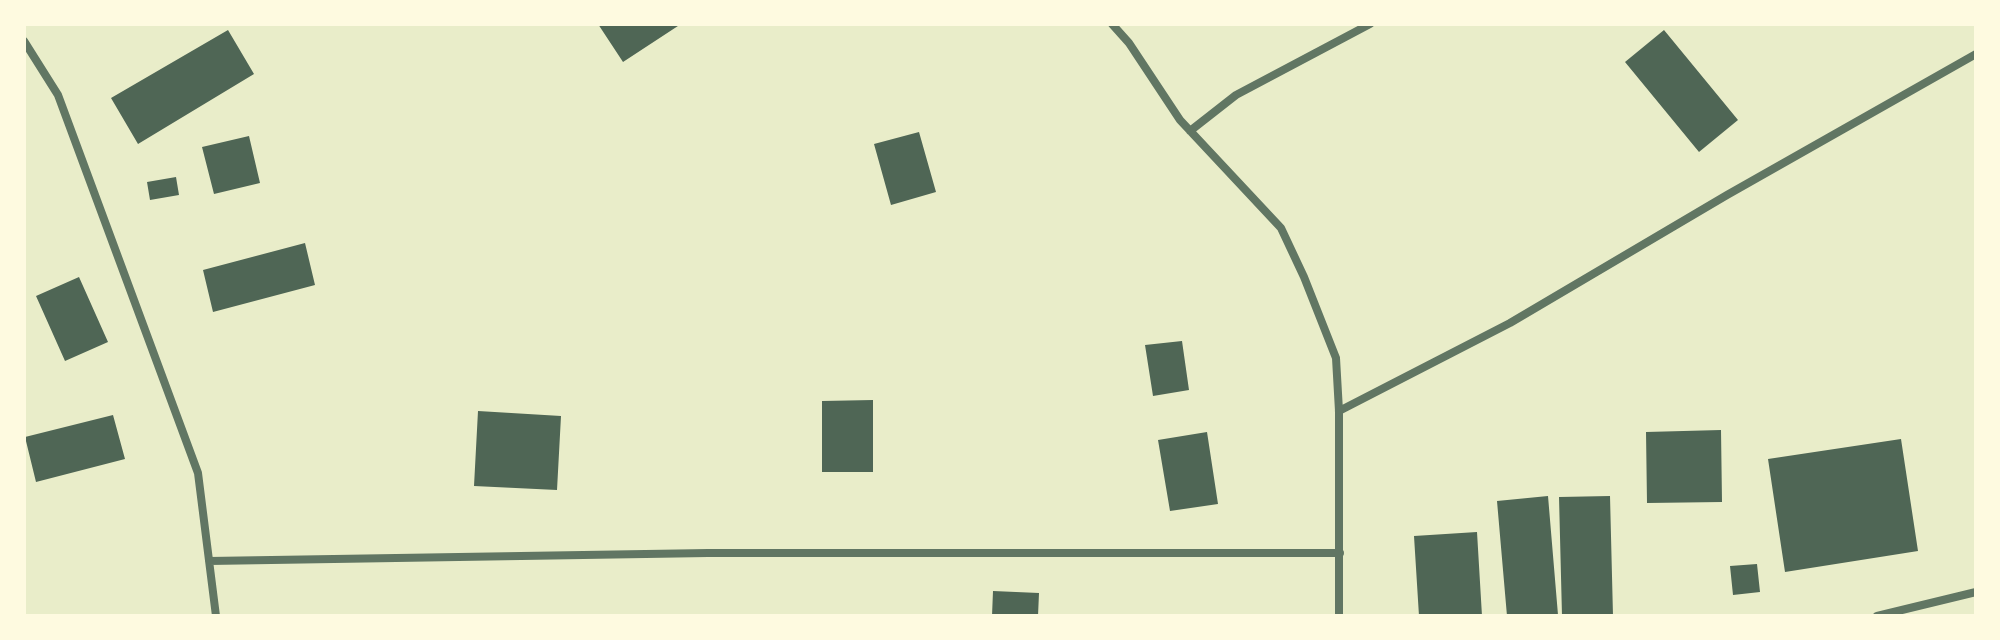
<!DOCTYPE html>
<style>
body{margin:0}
#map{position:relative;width:2000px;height:640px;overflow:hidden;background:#e9edc9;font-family:"Archivo Narrow",sans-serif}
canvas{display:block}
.frame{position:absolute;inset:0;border:26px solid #fefae0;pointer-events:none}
</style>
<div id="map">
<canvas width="2000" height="640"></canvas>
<div class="frame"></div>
</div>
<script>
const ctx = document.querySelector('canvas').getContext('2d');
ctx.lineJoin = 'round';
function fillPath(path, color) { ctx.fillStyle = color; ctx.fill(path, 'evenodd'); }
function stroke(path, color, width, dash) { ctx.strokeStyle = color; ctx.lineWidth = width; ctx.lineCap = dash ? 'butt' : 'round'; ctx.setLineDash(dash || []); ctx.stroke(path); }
fillPath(new Path2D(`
 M598,24H681L623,62Z
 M228,30L254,74L138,144L111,98Z
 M1664,30L1738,120L1699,152L1625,62Z
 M919,132L936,192L891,205L874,144Z
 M249,136L260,183L214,194L202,147Z
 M176,177L179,195L150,200L147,182Z
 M305,243L315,285L213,312L203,270Z
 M79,277L108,342L65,361L36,296Z
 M1182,341L1189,390L1153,396L1145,345Z
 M873,400V472H822V401Z
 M478,411L561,416L557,490L474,486Z
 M113,415L125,459L36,482L25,437Z
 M1721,430L1722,502L1647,503L1646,432Z
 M1207,432L1218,504L1170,511L1158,440Z
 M1901,439L1918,551L1785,572L1768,459Z
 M1548,496L1558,615L1507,616L1497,501Z
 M1610,496L1613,616H1562L1559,497Z
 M1477,532L1482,616H1419L1414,536Z
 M1757,564L1760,592L1733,595L1730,566Z
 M993,591L1039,593L1038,616H992Z`), '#4f6655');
stroke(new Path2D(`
 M1112,24L1129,43L1180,120L1281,228L1304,277L1336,358L1339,411V616
 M24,41L58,95L198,473L216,616
 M1190,131L1236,95L1370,24
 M1339,411L1510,323L1727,195L1976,54
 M209,561L708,553H1340
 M1877,616L1976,592`), '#617663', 8);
</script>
